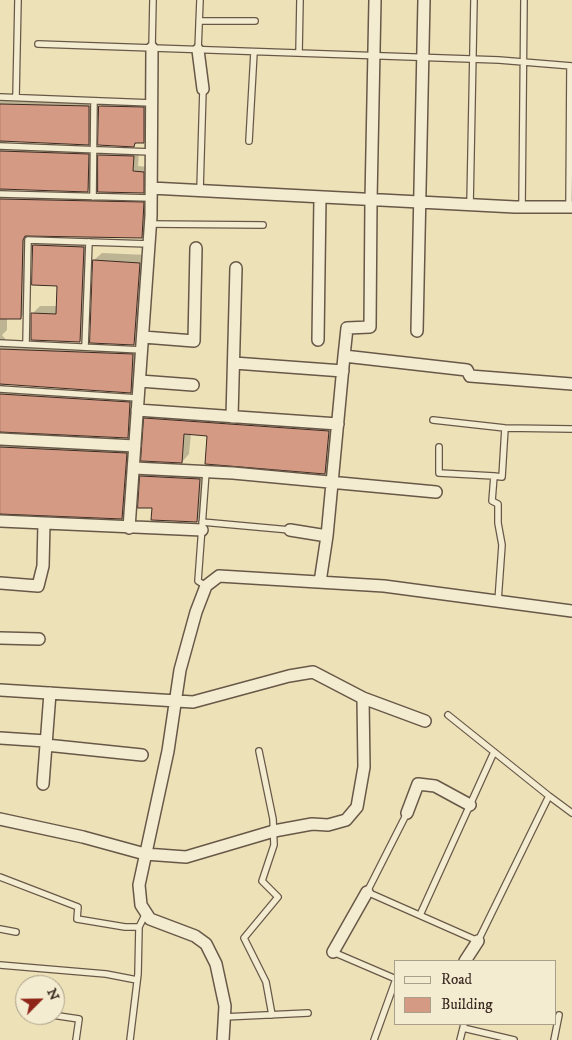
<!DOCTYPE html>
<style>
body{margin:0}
#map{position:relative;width:572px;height:1040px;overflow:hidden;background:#ede1b8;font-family:"IM FELL DW Pica",serif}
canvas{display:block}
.legend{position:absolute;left:394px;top:960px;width:162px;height:65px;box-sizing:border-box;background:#f3ecd1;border:1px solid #aa9f8b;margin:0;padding:6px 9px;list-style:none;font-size:15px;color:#3c2b23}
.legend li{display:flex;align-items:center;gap:10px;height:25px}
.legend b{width:25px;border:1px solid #aa9f8b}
.north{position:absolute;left:15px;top:975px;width:50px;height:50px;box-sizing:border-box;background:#f3ecd1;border:1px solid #aa9f8b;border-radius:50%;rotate:67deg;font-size:14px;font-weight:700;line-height:20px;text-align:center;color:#3c2b23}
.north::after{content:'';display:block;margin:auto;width:18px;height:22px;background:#8f2418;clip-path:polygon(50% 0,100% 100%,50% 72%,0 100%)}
</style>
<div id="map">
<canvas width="572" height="1040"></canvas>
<ul class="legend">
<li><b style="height:6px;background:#f3ecd1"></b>Road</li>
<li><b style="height:14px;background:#d59a84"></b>Building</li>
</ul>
<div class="north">N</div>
</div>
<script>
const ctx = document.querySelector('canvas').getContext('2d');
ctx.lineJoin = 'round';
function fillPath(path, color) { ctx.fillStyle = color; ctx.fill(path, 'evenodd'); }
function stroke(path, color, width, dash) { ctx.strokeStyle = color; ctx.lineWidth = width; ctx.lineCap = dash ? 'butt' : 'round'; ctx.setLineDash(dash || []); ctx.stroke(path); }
fillPath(new Path2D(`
 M0,97L96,99V136L88,144L4,140L8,144L96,147L95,183L88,190L3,188L8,192L151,195L149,230L141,237L30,235L28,310L20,318H7V330L2,335L7,341L140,347L138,384L131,392L4,383L7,387L137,395L135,429L127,437L0,430Z
 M105,101L149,102V136L143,142H138L134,145L100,107Z
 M105,150L139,151L138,166L149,167V186L143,192L99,155Z
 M41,238L91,239L88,333L80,341L33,313L40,306H58L59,285L34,245Z
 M102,253L147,255L141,335L133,343L94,260Z
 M153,411L336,424L332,465L325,473L209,435L191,433L189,454L182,462L145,419Z
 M0,432L3,438L134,446L129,510L122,518L0,512Z
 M149,469L207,472L204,513L197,521L153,507L141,476Z`), '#0003');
const building = new Path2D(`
 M0,104L89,106V145L0,141Z
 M99,106L144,107V143H135L134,147L98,145Z
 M0,151L89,154L88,192L0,189Z
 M98,155L134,156L133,171L144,172V193L98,192Z
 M0,199L144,202L142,238L25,236L23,240L21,319H0Z
 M33,245L84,247L80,342L31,340V313L56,314L57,286L32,285Z
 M93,260L140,263L134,345L90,343Z
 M0,349L133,354L131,393L0,384Z
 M0,394L130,402L128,438L0,432Z
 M144,418L329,431L325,474L205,464L207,436L184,434L182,463L141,461Z
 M0,447L127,453L122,519L0,514Z
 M140,476L200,479L197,522L151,520L152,508H138Z`);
fillPath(building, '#d59a84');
stroke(building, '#3c2b23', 1);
const service = new Path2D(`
 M199,21H255
 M38,44L499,60L572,66
 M152,48L153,0
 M198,50L200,0
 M299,53L300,0
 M0,97L152,103
 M16,97L18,0
 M249,141L254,52
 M0,146L151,152
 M200,190L203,89
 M0,194L151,198
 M93,197L94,101
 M470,205L474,0
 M522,207L524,0
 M569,207L570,66
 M150,224L263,225
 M0,343L142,350
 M26,344L28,240L149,244
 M85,347L89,242
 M0,389L138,398
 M433,420L505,428L572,429
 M439,447V473L494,476L492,501L498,504V523L502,545L498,601
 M206,472L198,581L206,586
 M494,476L502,477L505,428
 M202,522L290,530
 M448,715L549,796L572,813
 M259,751L273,819L274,845L262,881L278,897L244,938L266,982L272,1015
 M407,813L367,892L478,941L549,796
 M0,877L78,907L77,919L125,927H139L146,913
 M420,915L494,752
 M0,929L16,932
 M333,952L396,979
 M0,965L106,974L137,980
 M52,1015L79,1019L76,1040
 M224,1017L308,1013
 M463,1028L514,1040
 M130,1040L138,974L139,927
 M374,1040L396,979
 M460,1040L464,1024
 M554,1040L559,1015`);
const minor = new Path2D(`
 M198,50L203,89
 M151,188L515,207H572
 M417,331L424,0
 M143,337L194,341L196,248
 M318,340L320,197
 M344,356L347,328L370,327L371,200L375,0
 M234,363L343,371
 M140,381L193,385
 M137,410L338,424
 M232,417L236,268
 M0,439L135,446
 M134,468L233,473L436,492
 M0,521L202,530
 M129,528L151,216L152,48
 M290,530L327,536
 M320,582L327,536L344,356L467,370L470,376L572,384
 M0,583L38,586L43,566L44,523
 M0,638L39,639
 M0,690L193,702L289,676L313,672L363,698L425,721
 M0,738L46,741
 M46,745L142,755
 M43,784L50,693
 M407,813L418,784L435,786L470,805
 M0,819L83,837L145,854L186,857L274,831L312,824L328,825L346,820L357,807L364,767L363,698
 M333,952L367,892
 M465,961L478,941
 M223,1040L225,1006L216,964L206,944L195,936L150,919L141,905L139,885L168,751L180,670L196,612L206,586L219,576L384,586L572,611`);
stroke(service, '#685848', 8);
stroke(minor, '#685848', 14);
stroke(service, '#f3ecd1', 5.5);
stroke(minor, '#f3ecd1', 11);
</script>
